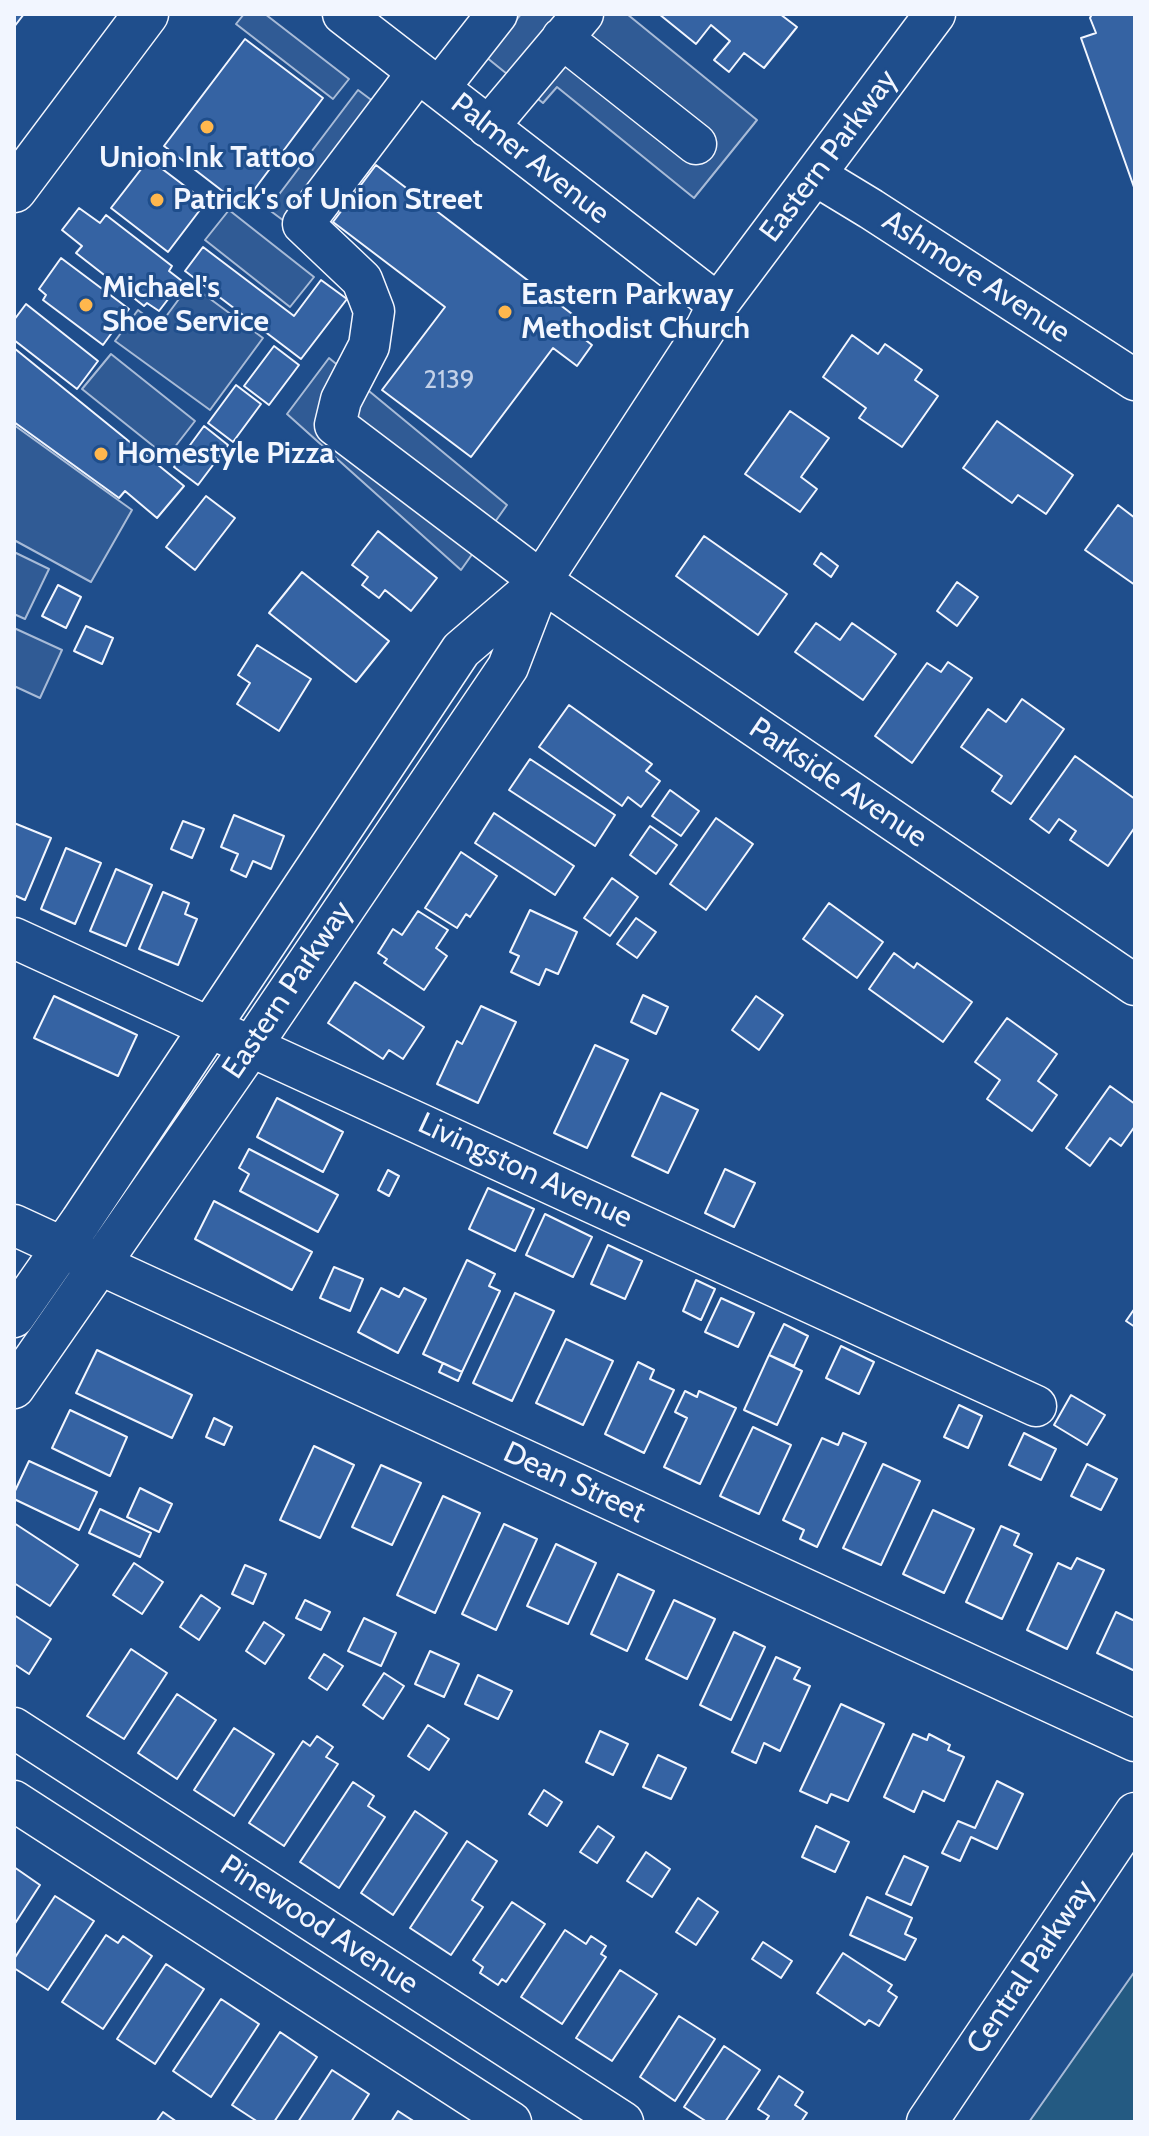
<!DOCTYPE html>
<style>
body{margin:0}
#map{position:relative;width:1149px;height:2136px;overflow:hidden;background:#1f4e8c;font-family:Cabin,sans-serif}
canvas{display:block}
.frame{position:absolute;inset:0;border:16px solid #f2f6ff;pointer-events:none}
</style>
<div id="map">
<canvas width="1149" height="2136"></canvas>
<div class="frame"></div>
</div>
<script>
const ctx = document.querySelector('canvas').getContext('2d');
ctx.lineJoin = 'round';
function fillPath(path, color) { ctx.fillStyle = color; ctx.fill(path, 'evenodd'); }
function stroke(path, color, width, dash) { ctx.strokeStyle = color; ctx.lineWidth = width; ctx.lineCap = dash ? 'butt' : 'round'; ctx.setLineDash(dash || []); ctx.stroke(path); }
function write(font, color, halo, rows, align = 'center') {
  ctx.font = font + ' Cabin,sans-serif'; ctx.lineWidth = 6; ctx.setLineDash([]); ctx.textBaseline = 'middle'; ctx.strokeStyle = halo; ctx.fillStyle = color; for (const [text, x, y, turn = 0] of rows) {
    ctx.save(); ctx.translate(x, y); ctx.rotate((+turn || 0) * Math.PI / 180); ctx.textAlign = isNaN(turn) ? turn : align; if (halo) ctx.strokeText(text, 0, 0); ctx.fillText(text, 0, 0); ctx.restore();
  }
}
const green = new Path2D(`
 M1135,1971V2122H1029Z`);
fillPath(green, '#245a82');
stroke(green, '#a8bbd7', 2);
const parking = new Path2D(`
 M244,14H265L349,79L333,99L236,24Z
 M521,14H627L757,120L694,198L557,87L543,103L486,57Z
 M358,90L398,120L308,239L268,209Z
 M229,210L314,277L290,307L205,240Z
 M190,284L263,338L210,410L115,341L138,310L159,326Z
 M111,354L195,421L167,457L82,389Z
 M329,358L507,505L461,570L287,414Z
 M14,425L132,510L91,582L14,540Z
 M14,552L49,569L25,619L14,614Z
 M14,628L62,650L40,698L14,686Z`);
fillPath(parking, '#305b95');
stroke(parking, '#a8bbd7', 2);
const building = new Path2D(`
 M14,14H24L14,27Z
 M659,14H780L797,27L764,68L744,53L729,72L714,60L730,41L711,25L696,44Z
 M1092,14H1135V190L1081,38L1096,33L1090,18Z
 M245,39L323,98L242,206L164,146Z
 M149,159L206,202L168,252L111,208Z
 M376,165L576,317L569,327L592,345L577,366L553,348L471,457L382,390L445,307L333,222Z
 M79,208L100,223L106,215L172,266L169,271L182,281L159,311L147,303L144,306L76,253L82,246L62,230Z
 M203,247L294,316L321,280L347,299L301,359L185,271Z
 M61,258L129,309L103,345L43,300L46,295L39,289Z
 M26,304L98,361L77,389L14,340V320Z
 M852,335L878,354L885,344L922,370L915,380L938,396L902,447L859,418L866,408L823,377Z
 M274,346L299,365L269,405L244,386Z
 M14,348L184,486L157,518L125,491L119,498L14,422Z
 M236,385L261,404L233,442L208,423Z
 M790,411L829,438L801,477L817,489L800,512L745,474Z
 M997,421L1073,475L1046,514L1018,495L1012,503L963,468Z
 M204,426L228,445L198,485L174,467Z
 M206,496L235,518L195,570L166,547Z
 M1118,505L1135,518V585L1085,550Z
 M378,531L437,578L411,611L385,590L379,598L362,585L368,577L352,565Z
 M704,536L787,594L758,635L676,576Z
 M821,553L838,566L831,577L814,564Z
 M302,572L389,641L356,682L269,613Z
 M957,582L978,597L957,626L937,611Z
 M58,585L81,597L66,628L42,616Z
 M816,623L840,640L852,623L896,654L863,700L795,652Z
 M86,626L113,638L102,664L74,651Z
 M257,645L311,679L279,731L237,704L250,683L238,675Z
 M948,662L972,678L912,763L875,736L927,663L941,672Z
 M1022,699L1064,729L1011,804L992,791L1002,776L961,747L988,709L1006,722Z
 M569,705L652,764L646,771L660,781L641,807L628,797L622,806L539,747Z
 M1075,756L1135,799V827L1108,866L1070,840L1076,831L1059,819L1049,833L1030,819Z
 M530,759L615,815L595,846L509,790Z
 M670,790L699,811L681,836L652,816Z
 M494,813L574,866L555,895L475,843Z
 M234,815L284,836L271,869L253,861L246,877L231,870L238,854L221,847Z
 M716,818L753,844L706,910L670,884Z
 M183,821L204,829L192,858L171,849Z
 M14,823L51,838L25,900L14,895Z
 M650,826L677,845L656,874L630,855Z
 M66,848L101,863L75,924L41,909Z
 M461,852L497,876L470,917L466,914L457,928L425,908Z
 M116,869L152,885L126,946L90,931Z
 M612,878L638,897L610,936L584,918Z
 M163,892L189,903L185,914L197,919L178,965L139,949Z
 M829,903L883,942L857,978L803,939Z
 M530,910L577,932L558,974L546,969L539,985L511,972L519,956L510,952Z
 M418,911L448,930L436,948L447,956L424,990L384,963L387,959L378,953L393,929L402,935Z
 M636,918L656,932L637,958L617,944Z
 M894,953L914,968L917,963L972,1002L943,1042L869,989Z
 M355,982L424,1027L403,1059L389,1050L383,1059L328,1023Z
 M643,995L668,1007L656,1034L631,1022Z
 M54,996L137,1035L118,1076L34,1038Z
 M756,996L783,1015L759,1050L732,1030Z
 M481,1006L516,1022L478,1103L437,1084L457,1041L462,1044Z
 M1007,1018L1057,1054L1038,1081L1057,1095L1032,1131L987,1099L1000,1080L975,1062Z
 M595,1045L628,1060L587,1148L554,1133Z
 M1110,1086L1135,1104V1126L1121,1146L1110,1138L1090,1166L1066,1148Z
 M661,1093L698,1110L668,1173L632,1156Z
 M277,1098L343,1132L323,1172L257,1137Z
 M249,1149L338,1195L318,1232L240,1191L249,1174L239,1168Z
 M725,1169L755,1183L734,1227L705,1213Z
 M388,1170L399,1176L389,1196L378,1190Z
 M488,1188L534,1209L515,1251L469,1229Z
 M214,1201L312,1252L292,1290L195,1239Z
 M545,1214L592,1237L573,1277L526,1255Z
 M608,1245L642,1261L625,1299L591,1284Z
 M467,1260L495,1274L489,1286L500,1291L462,1372L423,1354Z
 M334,1267L363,1279L350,1311L320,1298Z
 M696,1280L715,1289L701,1320L683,1311Z
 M381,1288L399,1297L404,1288L426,1299L398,1353L358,1332Z
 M515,1293L554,1311L512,1401L473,1383Z
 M721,1298L754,1313L738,1347L705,1332Z
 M1135,1308V1327L1126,1321Z
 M784,1324L808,1336L794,1366L769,1355Z
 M566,1339L613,1361L583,1425L536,1403Z
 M841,1346L874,1362L859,1394L826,1378Z
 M97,1350L192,1395L172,1438L76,1393Z
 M769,1355L802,1371L777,1425L744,1410Z
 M638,1362L654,1370L650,1379L674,1390L644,1453L605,1434Z
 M443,1363L462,1372L458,1381L439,1372Z
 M685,1391L697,1397L699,1391L736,1408L700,1484L664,1467L687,1418L675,1412Z
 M1071,1395L1105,1415L1087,1445L1054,1425Z
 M959,1405L982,1416L968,1448L944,1437Z
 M70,1410L127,1437L110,1476L52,1448Z
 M214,1418L232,1427L224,1445L206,1437Z
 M753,1427L791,1445L759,1514L720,1496Z
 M843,1433L866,1443L817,1547L800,1539L804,1530L783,1520L822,1438L838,1445Z
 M1024,1433L1056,1449L1041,1480L1009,1465Z
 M314,1446L354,1465L320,1538L280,1520Z
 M29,1461L97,1492L79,1530L14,1499V1493Z
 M883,1464L920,1481L881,1565L843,1548Z
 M1087,1464L1117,1479L1101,1510L1071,1496Z
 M381,1465L421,1483L392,1545L352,1527Z
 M140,1488L172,1504L159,1532L127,1517Z
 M443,1496L480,1513L435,1613L397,1595Z
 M100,1509L151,1533L140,1557L89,1533Z
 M933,1510L974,1529L944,1593L903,1574Z
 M14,1523L78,1565L50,1606L14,1583Z
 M504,1524L537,1539L496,1630L462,1614Z
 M1001,1526L1019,1534L1014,1545L1032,1554L1002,1619L966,1602Z
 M556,1544L596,1563L568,1624L527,1606Z
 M1077,1558L1104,1570L1067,1649L1027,1630L1058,1563L1071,1569Z
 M134,1563L163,1582L142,1614L113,1595Z
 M245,1565L266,1574L253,1604L232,1594Z
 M618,1574L654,1591L627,1651L591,1634Z
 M201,1595L220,1608L199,1640L180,1627Z
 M305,1600L330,1612L321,1630L296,1618Z
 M674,1600L715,1619L687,1679L646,1659Z
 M1116,1612L1135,1621V1671L1097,1653Z
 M14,1615L51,1639L29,1674L14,1664Z
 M364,1618L396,1633L381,1666L348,1651Z
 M264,1622L284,1635L265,1664L246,1651Z
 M734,1632L765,1647L731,1720L700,1705Z
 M131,1649L167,1673L124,1739L87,1716Z
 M430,1651L459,1664L444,1697L415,1684Z
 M324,1654L343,1666L327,1690L309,1678Z
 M776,1657L800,1668L794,1679L810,1686L780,1751L764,1743L756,1763L732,1752Z
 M384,1673L404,1686L383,1719L363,1705Z
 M478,1675L512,1691L498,1719L465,1704Z
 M177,1694L216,1720L177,1779L138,1753Z
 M841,1704L884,1724L848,1801L831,1794L827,1803L800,1791Z
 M428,1725L449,1739L429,1770L408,1756Z
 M234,1728L274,1754L234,1816L194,1790Z
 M600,1731L628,1744L613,1775L586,1762Z
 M913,1734L927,1740L929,1734L950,1745L948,1750L964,1757L944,1801L923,1791L914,1812L884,1797Z
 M317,1736L333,1747L326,1757L338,1764L284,1846L249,1823L303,1741L310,1746Z
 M658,1755L686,1768L671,1799L643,1787Z
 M997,1781L1023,1794L997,1849L971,1837L960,1861L942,1853L958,1821L975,1828Z
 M353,1782L374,1796L368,1806L385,1817L339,1888L300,1862Z
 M544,1790L562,1802L547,1826L529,1814Z
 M415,1811L447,1833L393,1915L361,1893Z
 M598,1826L614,1837L597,1863L580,1852Z
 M816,1826L849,1842L835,1872L802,1857Z
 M467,1841L497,1861L472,1900L483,1907L451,1955L410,1928Z
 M646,1852L670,1869L652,1897L627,1881Z
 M904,1856L928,1867L911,1905L886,1894Z
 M14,1867L40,1885L14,1925Z
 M55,1896L94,1921L48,1990L14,1968V1959Z
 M867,1897L912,1918L905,1934L916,1939L905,1960L850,1935Z
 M698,1898L718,1912L696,1945L676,1932Z
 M512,1902L545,1924L506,1982L502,1979L498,1985L480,1973L483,1967L473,1960Z
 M565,1930L586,1944L591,1936L606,1946L601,1954L606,1957L562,2024L521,1997Z
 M106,1935L118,1943L123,1936L152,1956L103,2029L62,2002Z
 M763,1942L792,1961L781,1978L752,1959Z
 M843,1953L892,1985L888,1991L897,1997L879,2026L869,2020L865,2025L817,1993Z
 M166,1964L204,1989L155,2064L117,2039Z
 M620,1970L657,1994L612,2061L576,2038Z
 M221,1999L259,2024L211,2097L173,2071Z
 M679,2016L715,2039L675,2101L640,2077Z
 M280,2032L317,2057L274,2122H258L232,2105Z
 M724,2046L760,2070L725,2122H707L684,2107Z
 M332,2070L369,2094L351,2122H298Z
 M779,2076L803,2092L795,2105L807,2113L801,2122H765L769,2116L758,2109Z
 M398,2111L415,2122H391Z
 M163,2112L177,2122H156Z`);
fillPath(building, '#3563a3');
stroke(building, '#f2f6ff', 2);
const minor = new Path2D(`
 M343,14L718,304
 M562,38L696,144
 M418,72L303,224L362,280L374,311L369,346L341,400L335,425L541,581L1135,985
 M439,88L497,14
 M488,127L583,14
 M815,175L871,209L1135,380
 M14,938L1036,1406
 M14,1225L1135,1741
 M14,1317L81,1221L461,650L538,584
 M14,1388L252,1045L508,667L541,581L706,328L718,304L935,14
 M14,1728L623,2122
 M14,1801L511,2122
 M927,2122L1135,1813`);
const major = new Path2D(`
 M14,190L146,14`);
stroke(minor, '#f2f6ff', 43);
stroke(major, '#f2f6ff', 47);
stroke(minor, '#1f4e8c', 40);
stroke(major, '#1f4e8c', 44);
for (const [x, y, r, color] of [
 [207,127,8,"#ffb74d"],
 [157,200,8,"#ffb74d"],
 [86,305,8,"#ffb74d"],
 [505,312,8,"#ffb74d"],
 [101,454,8,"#ffb74d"]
]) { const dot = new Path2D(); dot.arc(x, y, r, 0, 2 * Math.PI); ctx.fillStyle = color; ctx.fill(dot); stroke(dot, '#1f4e8c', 3); }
write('26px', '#c3d1e8', null, [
 ["2139",449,380]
]);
write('30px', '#f2f6ff', '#1f4e8c', [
 ["Eastern Parkway",829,156,-53],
 ["Palmer Avenue",530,159,38],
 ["Ashmore Avenue",976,277,33],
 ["Parkside Avenue",838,783,34],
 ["Eastern Parkway",288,990,-56],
 ["Livingston Avenue",525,1171,25],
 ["Dean Street",574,1483,25],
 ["Pinewood Avenue",319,1925,33],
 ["Central Parkway",1031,1967,-56]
]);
write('bold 30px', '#f2f6ff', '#1f4e8c', [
 ["Union Ink Tattoo",207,158,"center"],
 ["Patrick's of Union Street",173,200],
 ["Michael's",102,288],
 ["Shoe Service",102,322],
 ["Eastern Parkway",521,295],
 ["Methodist Church",521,329],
 ["Homestyle Pizza",117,454]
], 'left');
</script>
